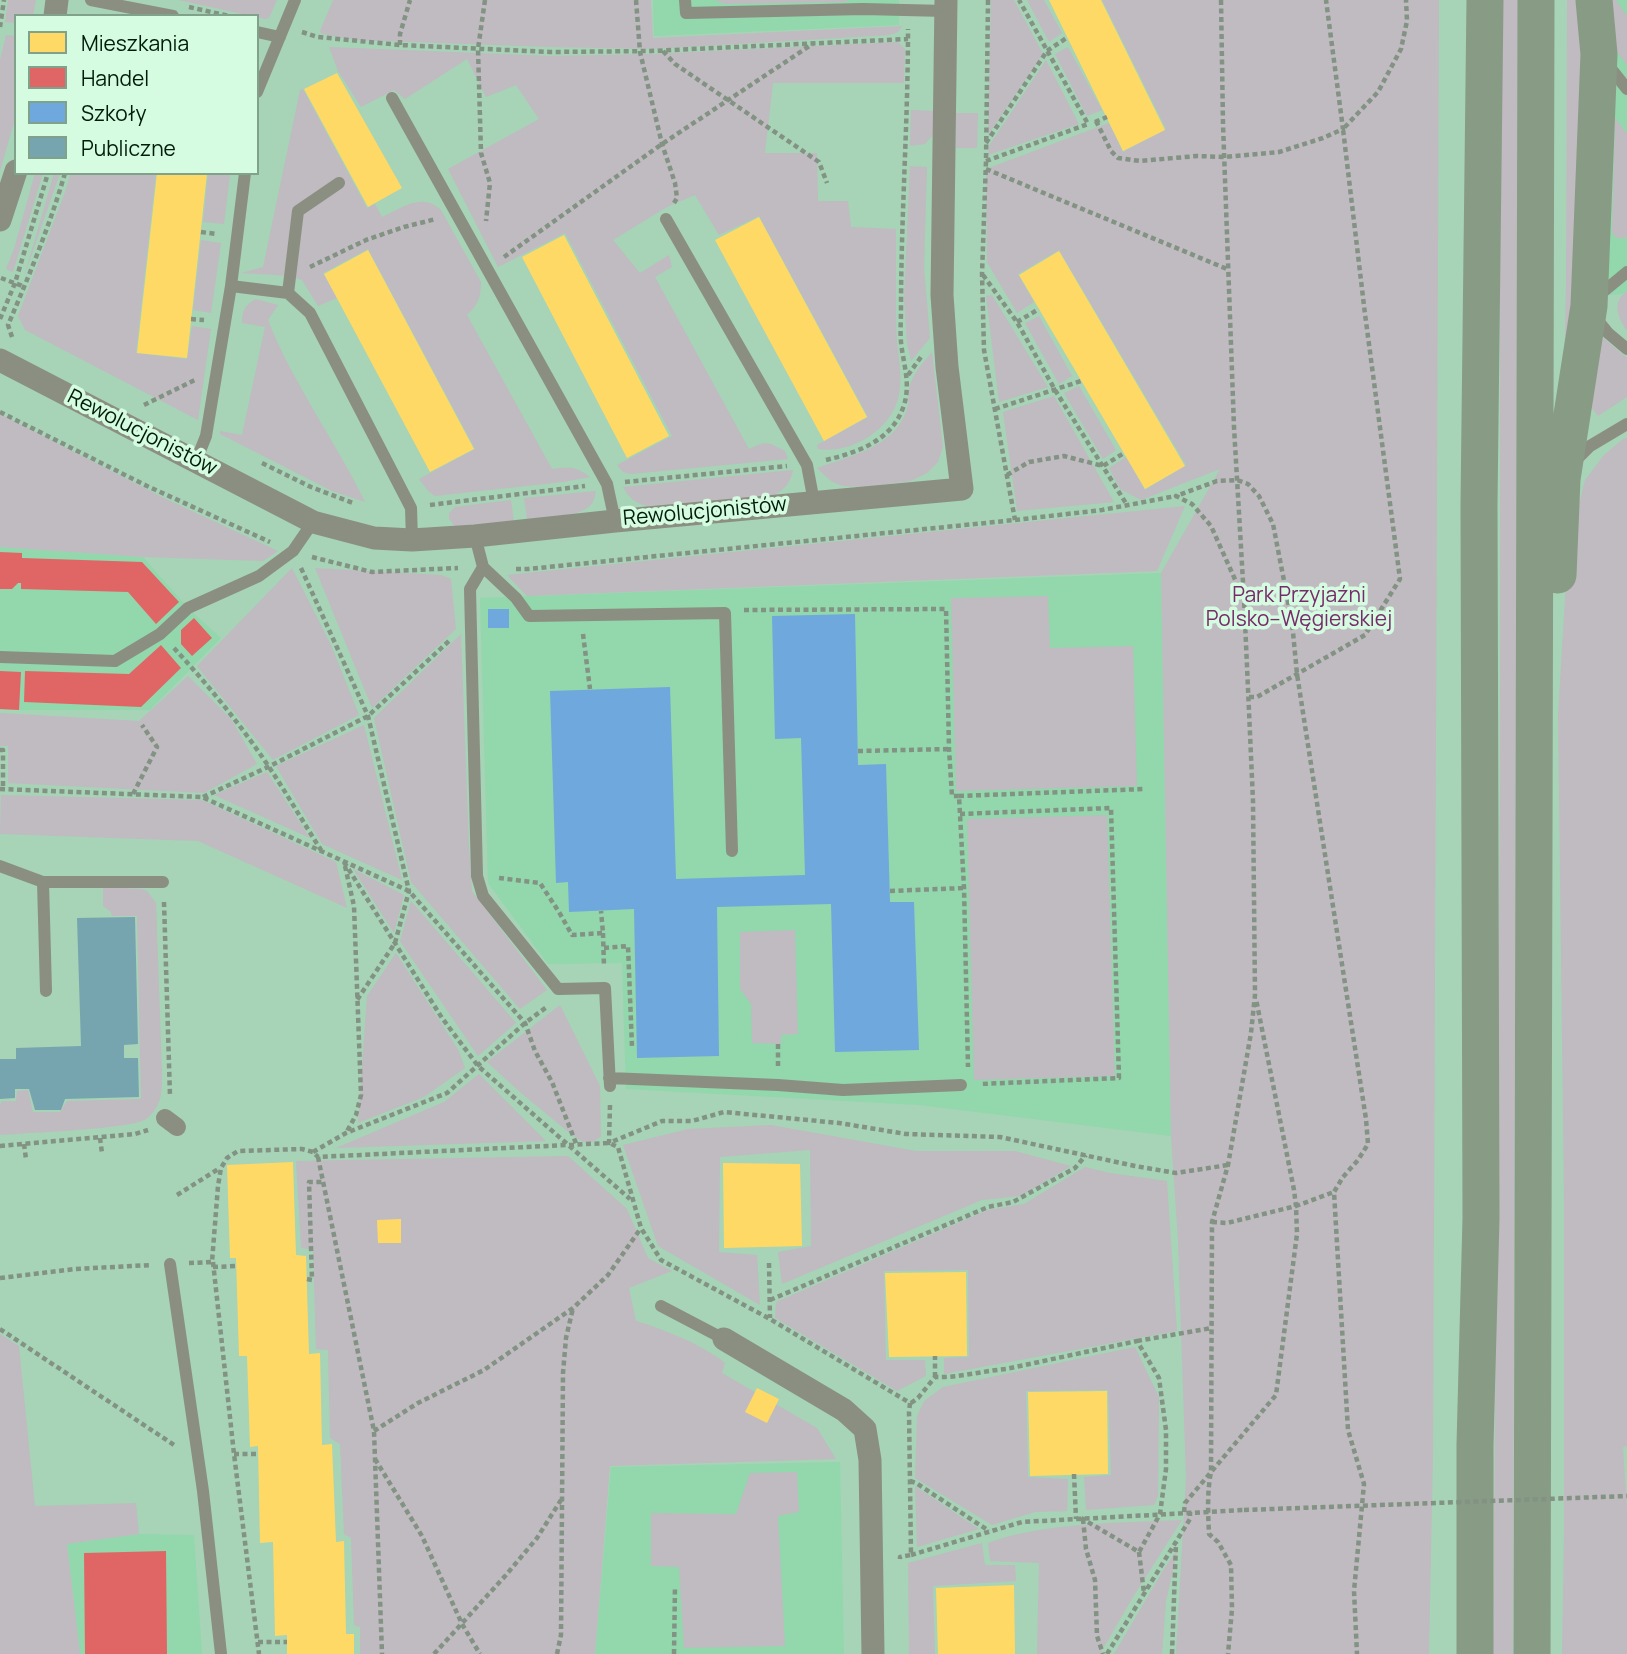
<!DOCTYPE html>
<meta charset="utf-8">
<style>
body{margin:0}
#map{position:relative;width:1627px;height:1654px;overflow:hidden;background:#a7d3b7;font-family:Manrope,sans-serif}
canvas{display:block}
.legend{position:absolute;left:14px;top:14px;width:245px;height:161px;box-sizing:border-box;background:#d5fce1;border:2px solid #80a28b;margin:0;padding:9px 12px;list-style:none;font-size:21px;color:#001c0a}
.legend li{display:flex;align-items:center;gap:14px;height:35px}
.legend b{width:35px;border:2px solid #80a28b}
</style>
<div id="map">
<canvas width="1627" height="1654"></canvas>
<ul class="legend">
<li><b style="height:19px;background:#ffd966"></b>Mieszkania</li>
<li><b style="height:19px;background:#e06666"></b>Handel</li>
<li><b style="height:19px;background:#6fa8dc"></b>Szkoły</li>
<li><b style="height:19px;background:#76a5af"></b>Publiczne</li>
</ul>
</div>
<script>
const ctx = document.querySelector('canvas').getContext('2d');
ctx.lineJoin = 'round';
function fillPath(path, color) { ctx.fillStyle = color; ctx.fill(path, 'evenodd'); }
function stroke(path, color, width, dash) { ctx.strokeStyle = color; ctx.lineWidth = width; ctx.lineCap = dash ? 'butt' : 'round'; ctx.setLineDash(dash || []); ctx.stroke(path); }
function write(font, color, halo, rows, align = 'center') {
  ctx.font = font + ' Manrope,sans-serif'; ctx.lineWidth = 7; ctx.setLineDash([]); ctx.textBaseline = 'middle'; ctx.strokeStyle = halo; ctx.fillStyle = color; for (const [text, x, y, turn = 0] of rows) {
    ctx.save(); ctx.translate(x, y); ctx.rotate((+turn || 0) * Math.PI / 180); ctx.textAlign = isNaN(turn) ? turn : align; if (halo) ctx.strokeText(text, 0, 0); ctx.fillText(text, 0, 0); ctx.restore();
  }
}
fillPath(new Path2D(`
 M653,0H899V25L654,36Z
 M1608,0H1627V291L1622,294L1608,295Z
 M0,547L143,557L188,608L221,638L150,710H0Z
 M1161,573L1171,1136L919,1105L626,1089L622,963L548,964L488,883L480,598Z
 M840,1462L844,1654H595L611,1467Z
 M139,1534L194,1535L202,1654H80L67,1544Z`), '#93d7ac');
fillPath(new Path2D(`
 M8,0H36L33,16H16V23L5,22Z
 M179,0H277L269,18L265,19Z
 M333,0H651L653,38L902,26L898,32L890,35L652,49L550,47L356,40L322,34L320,31Z
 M715,0H848L845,2L725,4Z
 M991,0H1014L1043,54L988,135Z
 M1027,0H1044L1062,33L1049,42Z
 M1102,0H1439L1433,1455L1429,1654H1176L1186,1478L1178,1240L1171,1136L1161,573L1220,469L1141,500L1120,489L1109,468L1126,457L1145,490L1186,465L1059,250L1018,274L1034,302L1017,313L987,262L986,169L1109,123L1123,152L1166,129Z
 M1500,0H1518L1513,1654H1493L1500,802Z
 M1567,0H1584L1582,222L1564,380L1566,283Z
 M1606,0H1616L1627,16V65L1614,48Z
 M6,35L16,36V116L0,171V60Z
 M898,42L905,49L904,83H773L765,153H817L818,201H848L851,227L896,229C896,254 896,279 896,304C896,316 896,329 897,341C899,362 904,384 896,405C884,434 848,454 818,449L817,445L868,417L759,216L719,235L695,195L667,207L613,240L640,273L669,255L672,267L655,277L749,449C767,440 768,442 785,451L788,459L631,474L623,472L617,465L672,436L565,233L498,267L448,169L539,119L516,85L486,97L467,59L405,99L394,90L361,107L338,71L329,47L551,56L651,54Z
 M1068,47L1102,110L1087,116L1055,54Z
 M1046,60L1079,124L988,155L989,146Z
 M303,89L367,208L375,204L382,217C403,208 421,192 441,210L481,282C481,297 478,305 467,315L552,469C569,467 576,466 590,477L563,482L435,496L428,491L419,479L475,449L368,249L323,273L337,298L318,306L302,280L290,276L241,273L263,267L300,90Z
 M911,110L933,111V135L925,144L910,146Z
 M956,113H978L977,148H956Z
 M1615,118L1627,134V237C1622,239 1619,239 1614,236L1612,231Z
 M910,166L927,167L924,268L930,338L911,361L907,343L904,298Z
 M35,173H43L13,272L6,269L14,249Z
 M54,173H60L24,277Z
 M71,173H156L136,353L187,359L192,326L211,329L198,420L25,330L18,316L64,195Z
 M208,173L230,175L224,224L203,222Z
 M201,240L221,243L211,313L193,310Z
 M1627,291V330C1617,318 1612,301 1627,291Z
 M992,295L1048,387L999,402L986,296Z
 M256,299L278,305L268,320C293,384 335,440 365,502L332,491L220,434V431L242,435L265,327L242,323C242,310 245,305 256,299Z
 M1039,316L1072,376L1059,384L1025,323Z
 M1601,336L1627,358V397L1598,416L1590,406Z
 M932,352L943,447L938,462L927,473L911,481L864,487L842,486L831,481L817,468C851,456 899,446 908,405C909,400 908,394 909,389C912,374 923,363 932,352Z
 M1079,386L1116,450L1103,459L1064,393Z
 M1054,396L1114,502L1017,511L1003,412Z
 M0,414L168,500L278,551L263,561L143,557L0,547Z
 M1627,438V1446L1623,1447L1627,1511V1654H1562L1564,1534V1197L1558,715L1568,549L1585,480L1604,455L1623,439Z
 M793,470C790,484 785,490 771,496L647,506C635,503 629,498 623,487Z
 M596,491C595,494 595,498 593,502C584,518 544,517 527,519L524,498Z
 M511,500L514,522L456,528L449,519V513L455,507Z
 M1185,506L1157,571L527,596L507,575Z
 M292,568L331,645L359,715L273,760L197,666Z
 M315,568L441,575L451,579L456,629L372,708Z
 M1048,596L1050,648L1133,646L1137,786L956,791L951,598Z
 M461,634L469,848L472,891L547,990L520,1009L411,882L374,718Z
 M188,676L231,719L257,764L204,793L8,783V746H0V713L139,721Z
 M364,725L402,880L322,844L276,766Z
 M267,772L310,838L214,795Z
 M1,795L202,800L336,862L347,908L198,841L0,834Z
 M1107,815L1115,1076L974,1080L967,819Z
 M353,869L404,895L394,933Z
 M103,887L142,889L147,891L156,903L162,1070C162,1090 163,1106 146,1119C133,1129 24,1133 0,1135V1106L2,1101H16L17,1091L28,1090L33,1112H60L67,1101L141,1099L137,916H112L111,912L103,906Z
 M411,901L516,1023L478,1056L400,941Z
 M795,930L798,1034L781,1035V1044L752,1043L751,1004L740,989V932Z
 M396,953L459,1051L465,1068L424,1097L358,1123L367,996Z
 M560,1005L600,1086L601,1137L592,1142H583L572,1135L521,1093L487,1062Z
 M479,1074L546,1141L336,1148L444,1102Z
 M771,1125L916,1151H1015L1071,1166L1021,1196L982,1200L782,1284L778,1252L811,1246L810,1150L720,1157L719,1252L757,1255L760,1305L658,1246L623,1145L688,1129Z
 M568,1156L627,1209L648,1258L672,1271L629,1288L636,1321C661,1328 705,1346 725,1363L722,1373L817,1428L836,1459L610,1466L595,1654H360V1627L354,1625L351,1538L344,1534L340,1444L330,1438L328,1350L316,1349L313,1250L301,1248L296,1161Z
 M1085,1167L1110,1173L1167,1181L1177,1331L944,1374V1358L969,1357L968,1270L884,1271L886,1360H925L926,1376L897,1391L775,1318L776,1302L988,1210L1024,1204Z
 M0,1334L19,1346L35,1506L136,1503L139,1534L67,1544L80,1654H0Z
 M1135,1347L1159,1397L1158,1496L1154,1505L1086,1510L1084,1477L1111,1475L1108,1390L1026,1391L1028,1477L1068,1479L1067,1511L1035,1512L992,1525L915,1478L917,1416L924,1401L943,1387Z
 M797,1472L799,1512L778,1516L785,1646L684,1648L679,1567L651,1566V1513L736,1514L750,1473Z
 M915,1486L979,1529L917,1547Z
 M1182,1520L1133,1597L1100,1654H1037L1039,1563L990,1561L988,1543C1045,1522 1121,1523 1182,1520Z
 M982,1543L985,1565H1015L1016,1581L933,1586L935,1654H909L908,1563Z
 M1178,1548L1166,1601L1162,1654H1114L1164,1569Z`), '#c0bac1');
fillPath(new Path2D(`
 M1049,0H1101L1165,130L1123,151Z
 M337,73L402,188L368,207L304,89Z
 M157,173H207L187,358L137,353Z
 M759,217L867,417L824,441L715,240Z
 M564,235L669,436L627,458L522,257Z
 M368,250L474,449L430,472L324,274Z
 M1059,251L1185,466L1145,489L1019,275Z
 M293,1162L296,1255L306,1256L309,1354L320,1353L322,1445L332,1444L336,1542L344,1541L346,1634H354V1654H287V1635L275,1636L273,1542L260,1543L258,1446L250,1447L247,1356H239L236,1258H230L227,1165Z
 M723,1163L800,1164L802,1246L724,1248Z
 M401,1219V1243H378L377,1220Z
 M966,1272L967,1356L889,1357L885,1273Z
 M757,1388L779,1399L767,1423L745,1412Z
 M1107,1391L1108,1474L1030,1476L1028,1392Z
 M1014,1585L1015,1654H938L936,1588Z`), '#ffd966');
fillPath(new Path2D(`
 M0,552L22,553V558L142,562L179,602L156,624L128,592L21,589V583H18L12,589H0Z
 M194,618L212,638L192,656L181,644V630Z
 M161,645L181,668L141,707L24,702L25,671L129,674Z
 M0,671L21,672L19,710L0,709Z
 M166,1551L167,1654H85L84,1553Z`), '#e06666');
fillPath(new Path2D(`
 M488,609H509V628H488Z
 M855,614L858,765L886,764L890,902H914L919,1050L835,1052L831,904L717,907L719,1056L637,1058L634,909L569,912L568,882L556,883L550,691L670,687L676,879L805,875L801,738L775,739L772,616Z`), '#6fa8dc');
fillPath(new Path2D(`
 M135,917L138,1044L124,1045V1058H138L139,1097L65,1099L61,1110H35L29,1089H15V1098L0,1099V1059H16V1048L81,1046L77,918Z`), '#76a5af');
stroke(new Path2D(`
 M485,0L478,49L481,153L490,183L486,221
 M636,0L640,52L662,144L675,183L677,198L674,203
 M988,0L986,161L982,274L984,350L1015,520
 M1221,0L1223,124L1234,427L1244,599L1253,801L1255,995L1251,1033L1228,1165L1212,1222L1211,1472C1207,1492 1208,1513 1209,1534L1218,1542L1231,1565L1232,1609L1228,1654
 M189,7L229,16
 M0,27L4,0
 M302,32L318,37L400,45L550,52L651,51L908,39
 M400,45V34L410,0
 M663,51L675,64L819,162L827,183
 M1096,121L1111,151L1118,158L1140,161L1197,156L1224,157L1279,152L1323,138L1343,129L1326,0
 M1095,122L1107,117
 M986,143L1047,51L1068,37
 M986,161L1088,124L1019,0
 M986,169L1227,269
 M201,232L217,234
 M504,257L662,144L814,43
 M310,267L366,240L404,227L436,219
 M983,275L1017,322L1055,390L1127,505
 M1,278L25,287
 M0,319L15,283L48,173
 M191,319L204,320
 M1017,322L1039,309
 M12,337L8,325C29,276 50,225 65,173
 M908,375L921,357
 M144,405L195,380
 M995,409L1081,381
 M0,412L147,486L270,542
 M826,460C859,452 893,440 904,405C911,383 903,363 901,342C900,332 901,321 901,310C901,216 908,123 908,29
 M262,463L311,487L353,503
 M1007,475L1029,462L1064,456L1103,466L1124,453
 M625,482L787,466
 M430,505L585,486
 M312,557L372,572L458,568
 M301,568L368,716L409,891L395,943L357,1000
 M516,569H528L1015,520L1102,510L1176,496
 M1242,595L1211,526L1192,504L1176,496L1217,481L1237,480L1248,484L1259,496L1273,524L1292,622L1297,674L1366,1119L1368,1144L1358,1160L1343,1177L1334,1192L1348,1430L1364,1484L1354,1591L1357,1654
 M744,610L946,609L949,749L952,796H959L964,888L968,1067
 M583,634L590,689
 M174,648C208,685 241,725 269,767C287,794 303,822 321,850
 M1249,697H1257L1365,635L1400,579L1365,314L1343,129L1378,92L1401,49L1407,21L1406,0
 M0,750H3V789
 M858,751L949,749
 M0,789L202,797L409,891L525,1023L535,1051L552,1082L577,1146
 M133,794L157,747L142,725
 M959,796L1144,789
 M203,797L268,767L368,716L450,640
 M960,814L1111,808L1119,1078L980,1084
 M344,862L442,1018L478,1066L630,1199
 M345,866L354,906L361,1095L356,1115L346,1133
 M499,878L540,883L559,912L572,935L603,933L601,911
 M890,891L964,888
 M164,902L170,1096
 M603,933L604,967
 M604,948L628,946L632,1047
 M778,1044V1067
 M610,1105L609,1143L662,1121H692L724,1112L839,1123L906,1134L1000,1137L1135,1166L1176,1173L1228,1165
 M100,1138L102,1153
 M24,1144L26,1159
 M0,1146L135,1134L148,1130
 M313,1152L346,1133L447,1093L525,1023L548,1006
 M318,1157L374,1431L382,1654
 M177,1195L220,1168
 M1212,1222L1227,1223L1296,1206L1294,1190L1256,999
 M213,1262L234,1454L259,1654
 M189,1263L212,1262L218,1186L221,1168L227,1158L238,1151L302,1149L313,1152L318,1157L609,1143L618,1147L641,1228L661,1260L770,1319L910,1403L909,1412L911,1555L900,1557V1559
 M769,1263L770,1318
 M213,1267L237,1266
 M0,1278L75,1269L152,1265
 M307,1279L312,1280L309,1182H323
 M770,1300L988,1207L1013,1202L1075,1168L1086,1155
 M0,1329L174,1445
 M1137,1341L1212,1328
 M935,1377V1356
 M911,1403L918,1398L935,1377C958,1378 982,1371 1006,1369L1137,1341L1159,1378L1166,1430V1469L1160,1514L1139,1552L1081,1518
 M374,1431L418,1403L484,1370L573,1308L608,1275L641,1228
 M234,1454H259
 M375,1459L422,1536L462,1624L480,1654
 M1074,1474L1076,1519
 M910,1481L916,1483L989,1531
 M1184,1512L1185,1503L1276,1395L1297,1234L1296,1206L1334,1192
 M1083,1519L1086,1549L1095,1580L1097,1636L1103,1654
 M1139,1552L1144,1593
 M911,1555L1022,1522L1244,1510
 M258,1642H287
 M434,1654L506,1575L537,1538L561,1500
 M557,1654L561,1635L563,1373L566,1338L573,1308
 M674,1654L675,1586
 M1107,1654L1190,1519V1512
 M1172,1654L1176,1543`), '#829283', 4.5, [5, 3.5]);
stroke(new Path2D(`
 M91,0L173,16
 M685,0L686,13L863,9L946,11
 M257,32L280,37
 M1608,65L1627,89
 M257,92L295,0
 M392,98L607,484L615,521
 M666,219L807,465L814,502
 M231,286L288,293L310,313L411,508L412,540
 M288,293L298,211L339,183
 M1598,296L1627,272
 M1595,317L1608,333L1627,349
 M196,461L206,436L231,286L245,173
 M1574,462L1590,446L1627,424
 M475,536L483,567L470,589L477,876L483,896L558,989L605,988L610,1086
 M483,567L516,598L529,616L725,613L732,851
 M0,657L115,661L160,634L188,608L259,576L293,551L313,522
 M0,866L43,882H163
 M43,882L46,991
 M609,1078L778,1085L843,1090L961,1085
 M170,1264L203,1491L221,1654
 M661,1306L724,1339`), '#8b8f81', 12);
stroke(new Path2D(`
 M165,1118L177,1127`), '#8b8f81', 18);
stroke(new Path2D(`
 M55,16L57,0
 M0,220L16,171
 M0,360L313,522L374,538L412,540L475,536L615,521L962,489L947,367L942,295L946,0
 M724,1339L844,1410L865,1429L870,1460L873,1654`), '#8b8f81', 23);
stroke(new Path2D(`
 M1558,575L1562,479L1589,306L1599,54L1594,0
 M1475,1654V1445L1481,1218L1479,505L1485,0
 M1532,1654L1536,0`), '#889b84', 37);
stroke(new Path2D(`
 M1244,1510L1627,1496`), '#829283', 4.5, [5, 3.5]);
write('21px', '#001c0a', '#d5fce1', [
 ["Rewolucjonistów",142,433,27],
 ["Rewolucjonistów",705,512,-5]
]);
write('21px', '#772c6a', '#d5fce1', [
 ["Park Przyjaźni",1299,596],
 ["Polsko–Węgierskiej",1299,620]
]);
</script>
